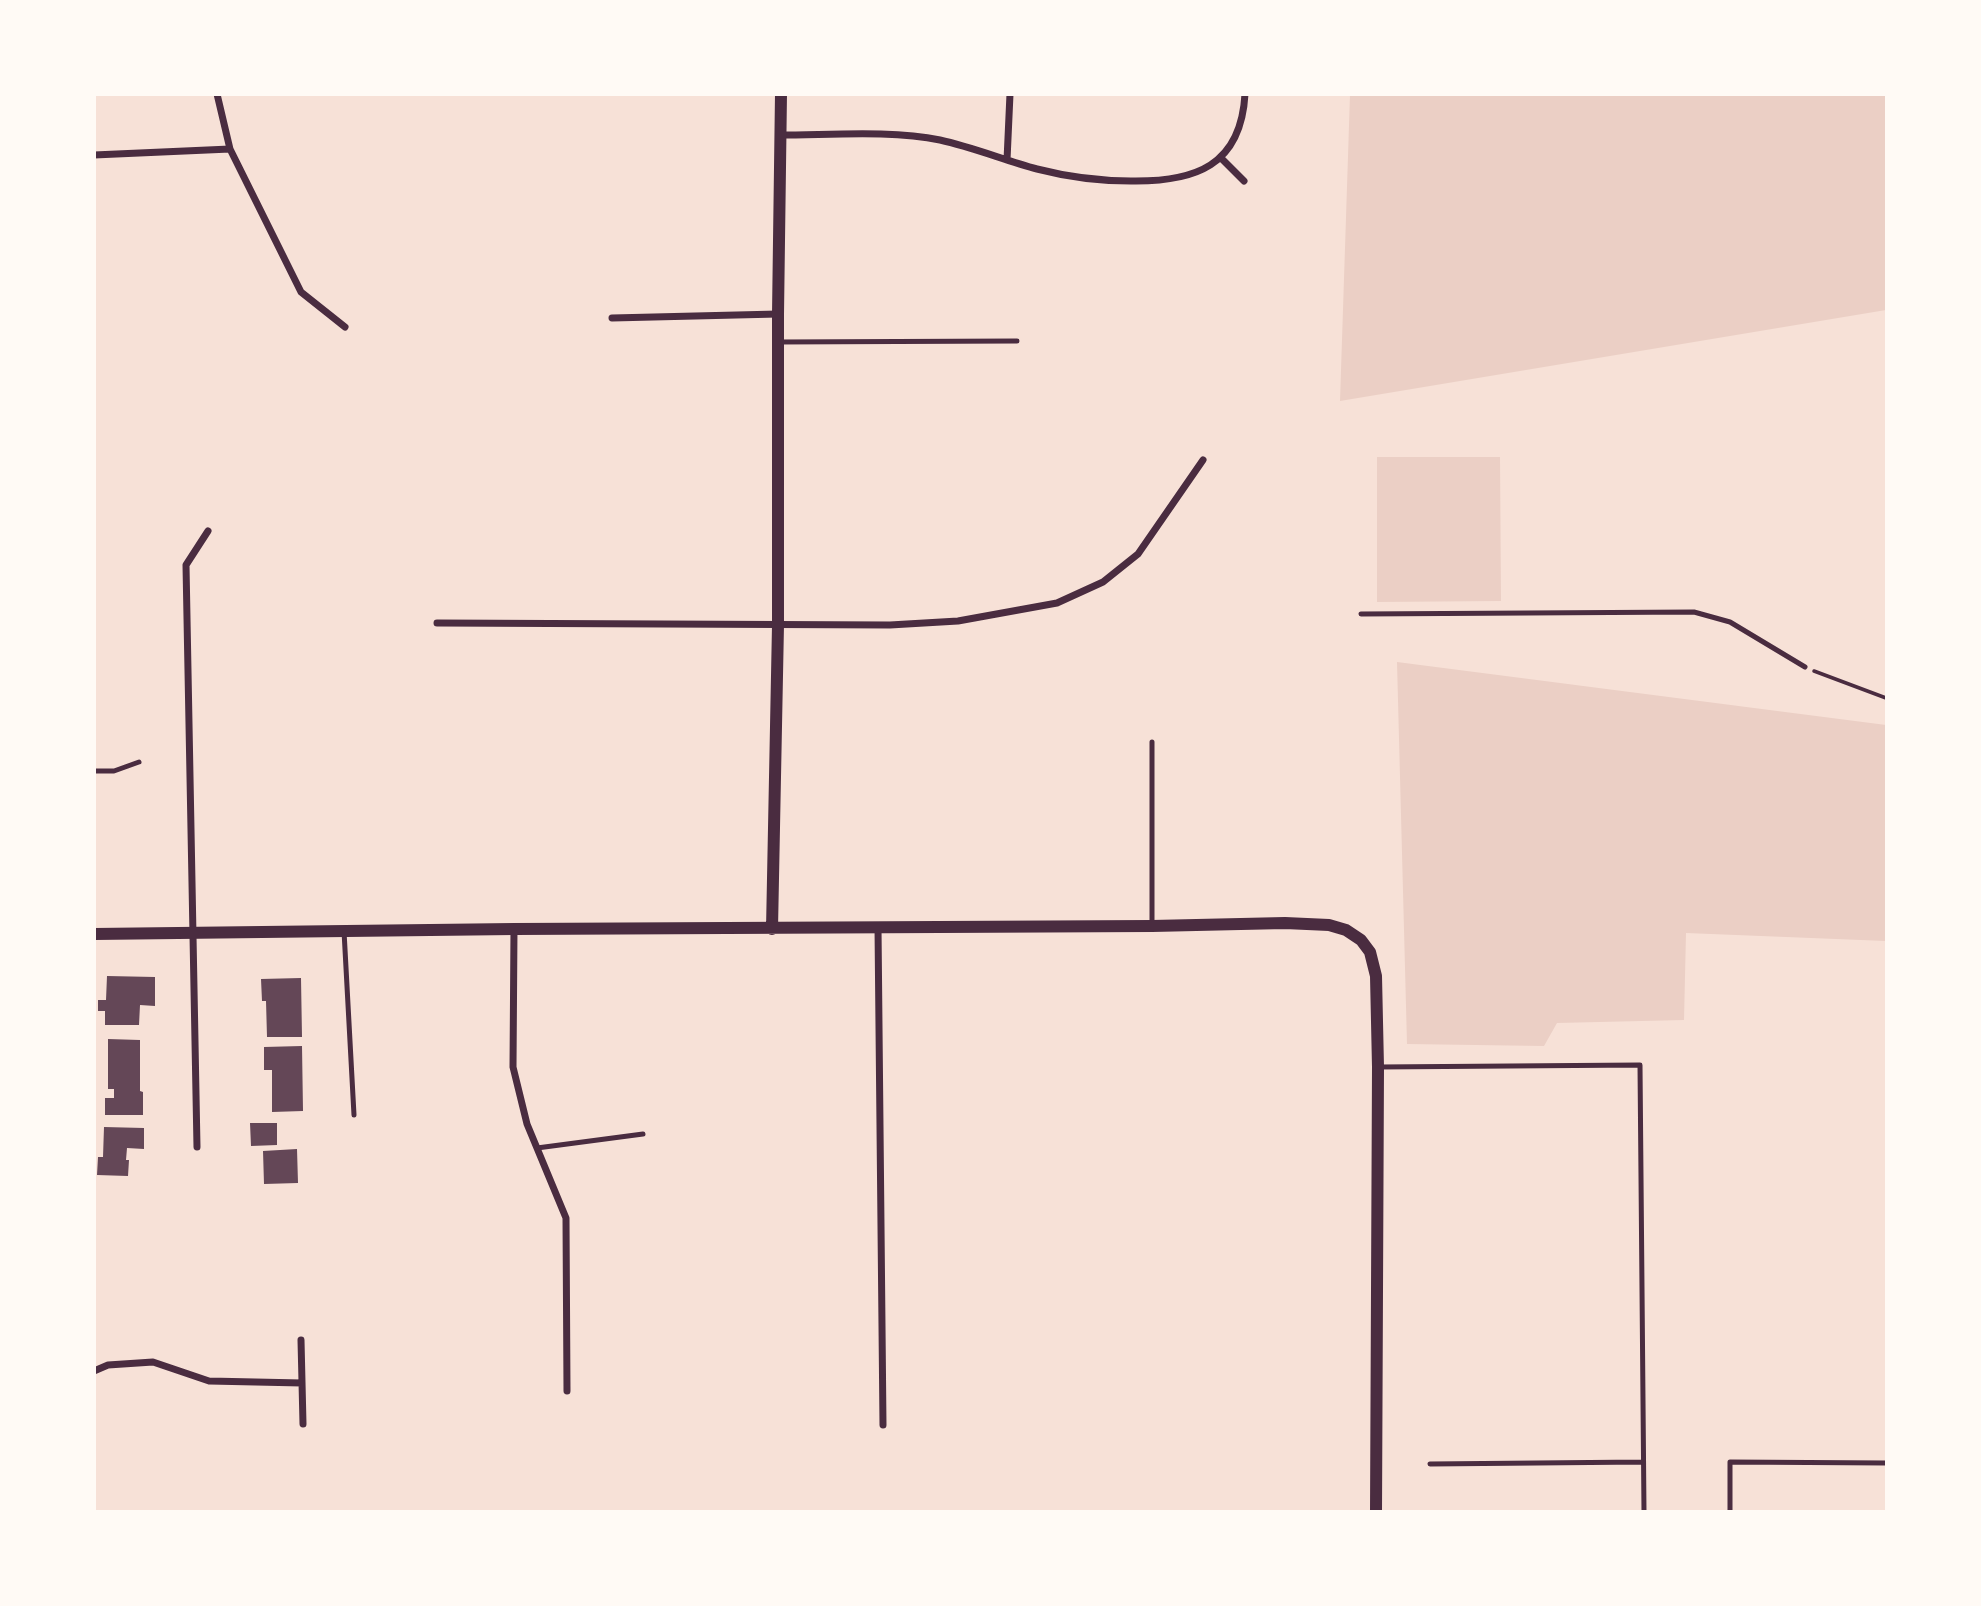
<!DOCTYPE html>
<style>
body{margin:0}
#map{position:relative;width:1981px;height:1606px;overflow:hidden;background:#f7e1d7;font-family:"Source Sans 3",sans-serif}
canvas{display:block}
.frame{position:absolute;inset:0;border:96px solid #fffaf5;pointer-events:none}
</style>
<div id="map">
<canvas width="1981" height="1606"></canvas>
<div class="frame"></div>
</div>
<script>
const ctx = document.querySelector('canvas').getContext('2d');
ctx.lineJoin = 'round';
function fillPath(path, color) { ctx.fillStyle = color; ctx.fill(path, 'evenodd'); }
function stroke(path, color, width, dash) { ctx.strokeStyle = color; ctx.lineWidth = width; ctx.lineCap = dash ? 'butt' : 'round'; ctx.setLineDash(dash || []); ctx.stroke(path); }
fillPath(new Path2D(`
 M1350,95H1886V310L1340,401Z
 M1377,457H1500L1501,601L1377,602Z
 M1397,662L1886,725V941L1686,933L1684,1020L1557,1023L1544,1046L1407,1044Z`), '#ebcfc5');
fillPath(new Path2D(`
 M107,976L155,977V1006L140,1005L139,1025H105V1011H98V1000H106Z
 M301,978L302,1037H267L266,1001H262L261,979Z
 M108,1039L140,1040V1091L143,1092V1115H105V1098H114V1089H108Z
 M302,1046L303,1111L272,1112V1070H264V1047Z
 M250,1123H277V1145L251,1146Z
 M104,1127L144,1128V1149L127,1148L126,1160H129L128,1176L97,1175L98,1157H103Z
 M297,1149L298,1183L264,1184L263,1151Z`), '#644757');
stroke(new Path2D(`
 M1814,671L1886,698`), '#4a2c40', 3.5);
stroke(new Path2D(`
 M778,342L1017,341
 M1361,614L1694,612L1730,622L1805,667
 M1152,742V926
 M94,771H114L139,762
 M344,931L354,1115
 M1379,1067L1640,1065L1644,1512
 M537,1148L643,1134
 M1430,1464L1643,1462
 M1730,1512V1462L1886,1463`), '#4a2c40', 5);
stroke(new Path2D(`
 M217,94L230,149L301,292L345,327
 M780,135C830,135 892,130 940,140C972,147 1004,160 1037,169C1068,177 1099,181 1131,181C1195,182 1241,166 1245,94
 M94,155L230,149
 M1221,158L1244,181
 M1007,160L1010,94
 M612,318L778,314
 M437,623L890,625L958,621L1057,603L1103,582L1138,554L1203,460
 M878,927L883,1425
 M514,929L513,1067L527,1124L566,1218L567,1391
 M197,1147L186,565L208,531
 M301,1340L303,1424
 M94,1371L108,1365L153,1362L209,1381L302,1383`), '#4a2c40', 7);
stroke(new Path2D(`
 M772,929L778,625V314L781,94
 M94,934L514,929L1152,926L1285,923L1329,925L1346,930L1361,940L1370,952L1376,976L1378,1067L1376,1512`), '#4a2c40', 12);
</script>
